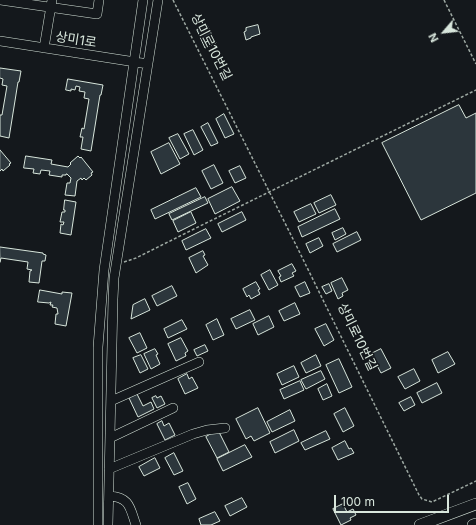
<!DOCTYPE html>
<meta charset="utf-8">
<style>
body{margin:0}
#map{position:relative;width:476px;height:525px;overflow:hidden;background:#14181c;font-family:Inter,sans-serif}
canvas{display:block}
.north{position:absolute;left:424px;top:12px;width:40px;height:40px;-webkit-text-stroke:3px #14181c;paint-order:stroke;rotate:242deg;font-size:11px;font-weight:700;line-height:16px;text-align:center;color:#d8e6dc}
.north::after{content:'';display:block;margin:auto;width:14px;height:18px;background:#d8e6dc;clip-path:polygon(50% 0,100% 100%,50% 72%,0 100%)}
.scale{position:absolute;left:334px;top:495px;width:115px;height:18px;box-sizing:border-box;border:2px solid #d8e6dc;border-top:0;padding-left:5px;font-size:12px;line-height:14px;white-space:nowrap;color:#d8e6dc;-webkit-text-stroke:3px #14181c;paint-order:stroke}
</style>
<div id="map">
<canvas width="476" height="525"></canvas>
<div class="north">N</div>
<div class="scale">100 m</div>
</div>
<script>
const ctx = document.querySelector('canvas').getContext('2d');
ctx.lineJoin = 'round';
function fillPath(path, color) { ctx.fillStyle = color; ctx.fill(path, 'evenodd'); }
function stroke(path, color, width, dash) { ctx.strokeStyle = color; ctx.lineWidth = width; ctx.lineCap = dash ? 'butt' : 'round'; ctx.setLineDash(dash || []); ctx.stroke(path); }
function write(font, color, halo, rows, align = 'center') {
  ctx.font = font + ' Inter,"Noto Sans KR",sans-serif'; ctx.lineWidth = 3; ctx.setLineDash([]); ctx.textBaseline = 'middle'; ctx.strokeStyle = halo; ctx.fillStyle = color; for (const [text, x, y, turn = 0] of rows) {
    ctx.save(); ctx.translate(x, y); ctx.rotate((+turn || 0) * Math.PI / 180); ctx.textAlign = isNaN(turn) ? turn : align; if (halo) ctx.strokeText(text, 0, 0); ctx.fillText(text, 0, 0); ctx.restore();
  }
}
const building = new Path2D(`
 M207,25L216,43L205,48L197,30Z
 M258,25L260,34L251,37V38L246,40L244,32L246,31V28Z
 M0,68L21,71L19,82H18L9,138L0,136V115H2L7,86L2,85L3,79L0,78Z
 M68,79L103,85L101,95H100L91,151L81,149L83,137H80L82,128L84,129L89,99L84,98L85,92L79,91L80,87L76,86L75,90L71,89V91L66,90Z
 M459,105L466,118L476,113V193L421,220L382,143Z
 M224,114L234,134L225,138L216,119Z
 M208,123L218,143L211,146L201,127Z
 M193,130L203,150L194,155L184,134Z
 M178,134L189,154L180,159L169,138Z
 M169,143L180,164L161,174L151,152Z
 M0,150L11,163L9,164L10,165L3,171L2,169L0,171Z
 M26,156L52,160L51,164L68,167L71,164L70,163L78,156L80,158L81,157L93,172L91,173L92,175L86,180L84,178L82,180L81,178L77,181L75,196L65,195L67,183H70L71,178L67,174H66V175H62V177L49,175L50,171L41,170L40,174L33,173L34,169L24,168Z
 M214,165L223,183L211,189L202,171Z
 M240,166L246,178L235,183L229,171Z
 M232,187L240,201L215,214L208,199Z
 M196,188L201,197L155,219L151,210Z
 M331,195L336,205L319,213L314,203Z
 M205,197L208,203L172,220L169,214Z
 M65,200L76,202L71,235L60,233L61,224L63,225L64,222H60L62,212H65V210H64Z
 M311,204L316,214L299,222L294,212Z
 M335,209L340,219L302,237L298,227Z
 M191,212L196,223L178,232L173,221Z
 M242,212L246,220L222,232L218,224Z
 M343,228L346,234L335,240L332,233Z
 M206,229L211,238L186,250L182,241Z
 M357,232L361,240L337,252L333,244Z
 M319,238L323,246L310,253L306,244Z
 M0,247L43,253V254L46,255L45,261H42L39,283L29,282L30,271L32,270L27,269L28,262L1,258L0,262Z
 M203,251L205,255L203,256L208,265L196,273L189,258Z
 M292,264L296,271L292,273L294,276L281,282L279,277L281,276L278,271Z
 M270,270L278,285L269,290L261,275Z
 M342,278L348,290L342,293L343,296L338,299L331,283Z
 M256,282L260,289L258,290L260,294L251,299L249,295L247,297L243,289Z
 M305,282L310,293L300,297L295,287Z
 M329,284L332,291L326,294L322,287Z
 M172,286L177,296L157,306L152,296Z
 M40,290L62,294V292L72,293L66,326L55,324L56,314H58L57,308L52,307L53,305H50L51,302L49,303L38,302Z
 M145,299L150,310L131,319L133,305Z
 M295,303L300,314L284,321L279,311Z
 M250,310L255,320L236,329L231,319Z
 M269,316L274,327L258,335L253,324Z
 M217,319L224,335L213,340L206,325Z
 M182,320L187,329L168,338L164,329Z
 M326,324L334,340L324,346L315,329Z
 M140,333L147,348L137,353L129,338Z
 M181,338L188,351L185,353L186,356L176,361L168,344Z
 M205,345L208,351L197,356L194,350Z
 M155,349L158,354L156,355L160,364L151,369L144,354Z
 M381,349L391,368L381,373L371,354Z
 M448,352L455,364L438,373L432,360Z
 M141,355L148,369L140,373L133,358Z
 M316,355L321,366L306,373L301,363Z
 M339,359L352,387L339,393L326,365Z
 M294,366L299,377L282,385L277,374Z
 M414,369L420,381L405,389L398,377Z
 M321,371L325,379L306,389L301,380Z
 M187,374L189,379L192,377L198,388L185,394L178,379Z
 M300,381L304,390L284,399L280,390Z
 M437,383L442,393L422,403L417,393Z
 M327,384L332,396L323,400L318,389Z
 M137,394L143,406L151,402L154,409L138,417L129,398Z
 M156,396L157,398L161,396L165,404L157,408L152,398Z
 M411,397L415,405L404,411L399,403Z
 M258,408L270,433L254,441L251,436L246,439L236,419Z
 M345,408L354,426L343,432L334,414Z
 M290,410L295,421L272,432L267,422Z
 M162,421L164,426L169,423L175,435L165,440L157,424Z
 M218,430L229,452L217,458L206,437Z
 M294,430L299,441L275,453L270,442Z
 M326,431L330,439L305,450L301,443Z
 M345,441L349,449L351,448L354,453L338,460L332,448Z
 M245,445L252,457L223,471L217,459Z
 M174,453L183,471L174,475L165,458Z
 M155,458L160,468L144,476L139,467Z
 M188,483L196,499L187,504L179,487Z
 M242,498L247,507L230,516L225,506Z
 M343,504L347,512L353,509L356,515L350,518L351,520L341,525L333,509Z
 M215,512L220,521L211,525H201L199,519Z`);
fillPath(building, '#2c363c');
stroke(building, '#d8e6dc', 1);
const minor = new Path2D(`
 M0,0L97,14L99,0
 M0,41L148,64
 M44,48L52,0
 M111,401L199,362
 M110,438L173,408
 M109,469L193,434L207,430L225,428
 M109,496C130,497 130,508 136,525
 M98,525V347L104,270L143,0
 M108,525L113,299L114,278L158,0`);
const major = new Path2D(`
 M420,525L476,504
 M473,525L476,524`);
stroke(minor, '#d8e6dc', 10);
stroke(major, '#d8e6dc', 12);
stroke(new Path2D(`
 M173,0L296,245L419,495L422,499L432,502L476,481
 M444,0L476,64
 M124,262L136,258L194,229L476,90`), '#9da8a2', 1.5, [3, 2]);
stroke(minor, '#14181c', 9);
stroke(major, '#14181c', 11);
write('13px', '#d8e6dc', '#14181c', [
 ["상미1로",76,40,9],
 ["상미로10번길",211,47,63],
 ["상미로10번길",357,337,64]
]);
</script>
